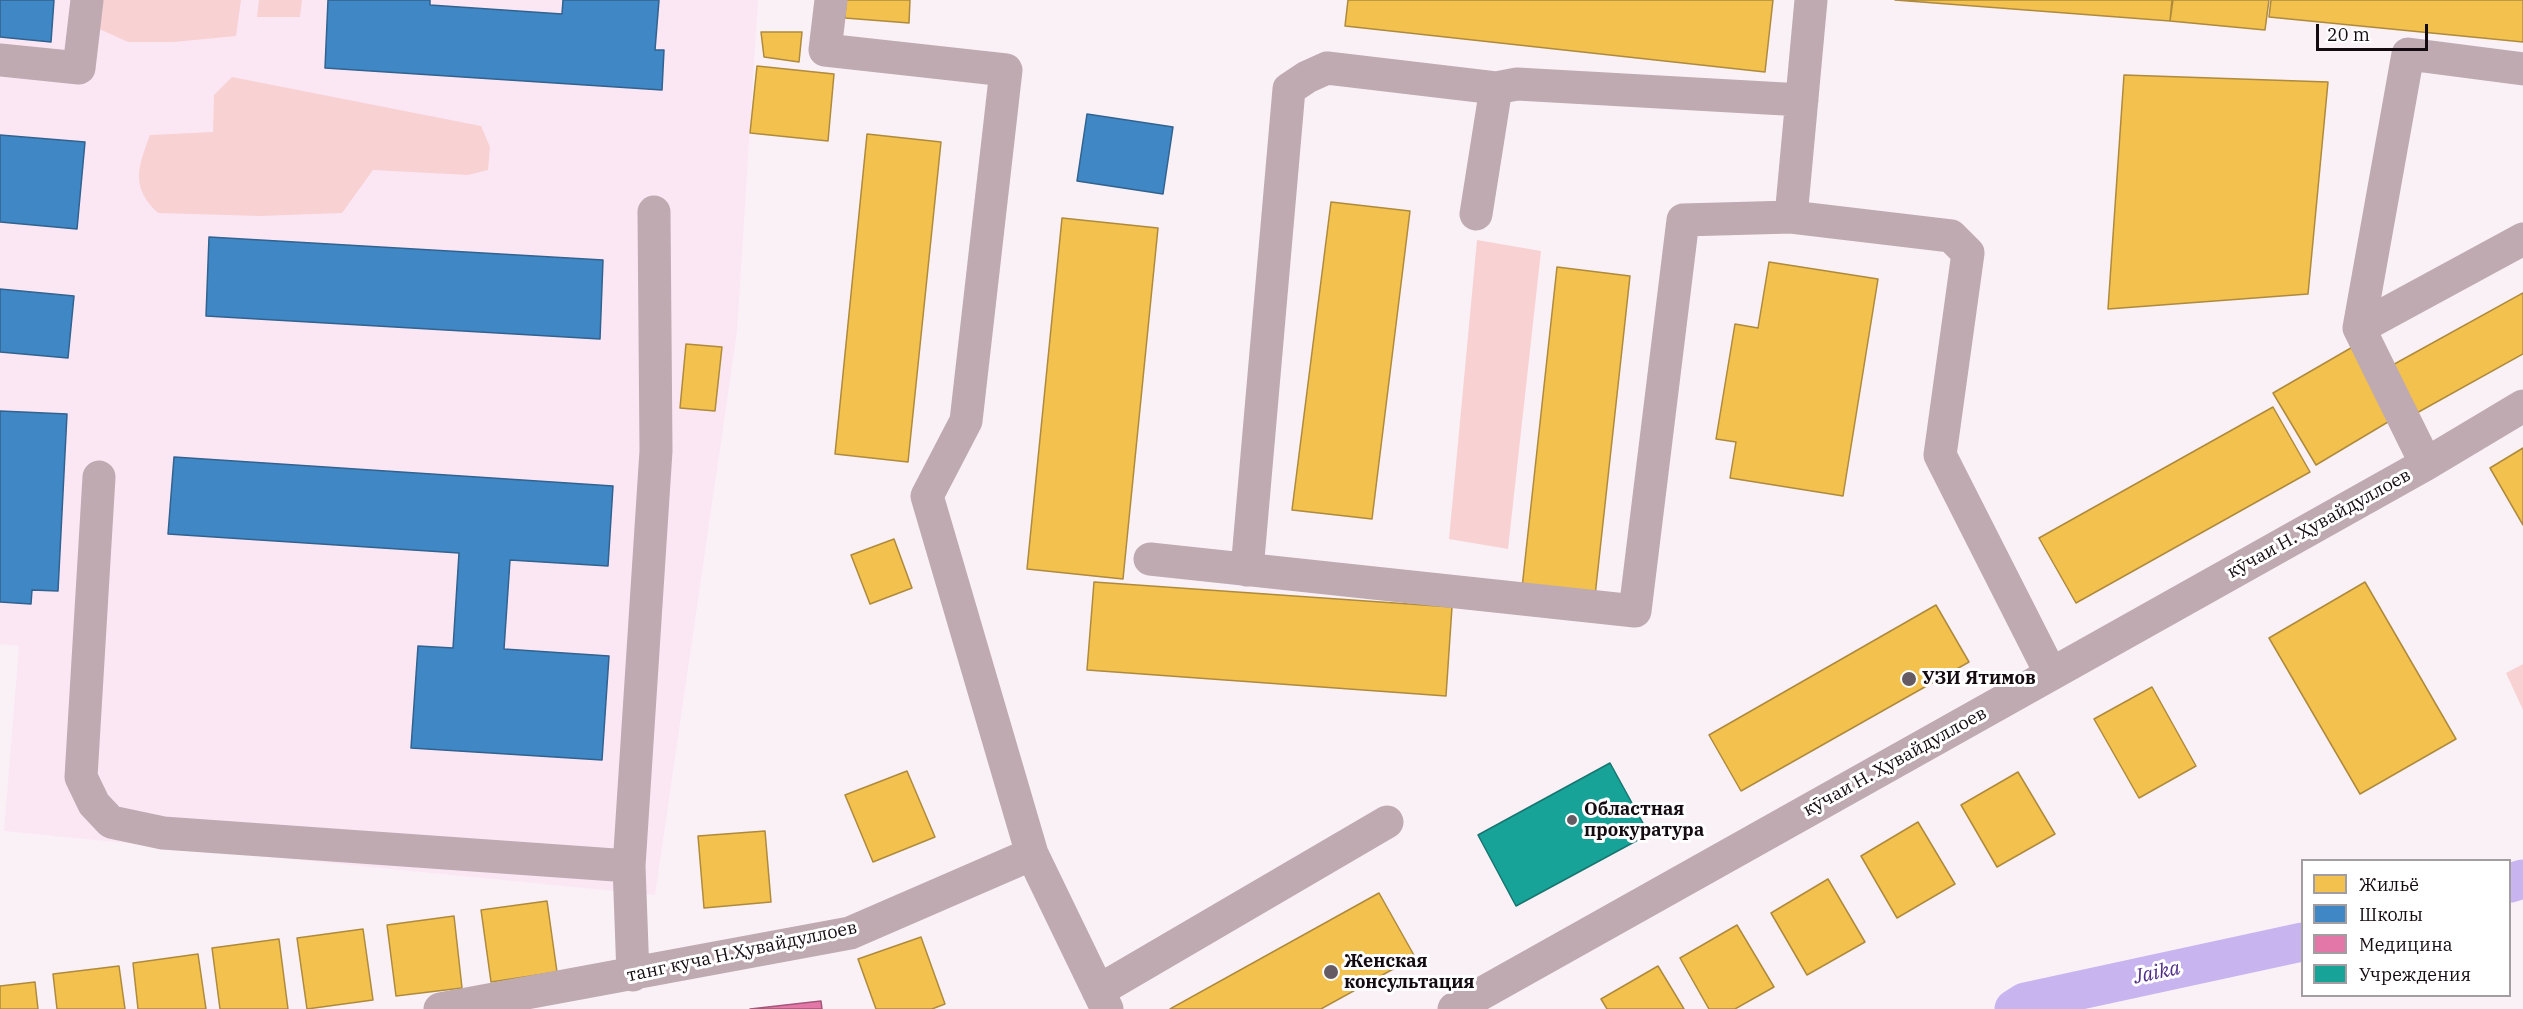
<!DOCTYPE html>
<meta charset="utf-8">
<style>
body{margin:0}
#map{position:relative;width:2523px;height:1009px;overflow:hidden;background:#faf1f7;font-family:"IBM Plex Serif",serif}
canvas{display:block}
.legend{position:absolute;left:2301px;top:859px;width:210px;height:138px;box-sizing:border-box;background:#fff;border:2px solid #a19da0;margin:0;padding:8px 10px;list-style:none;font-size:18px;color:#140b11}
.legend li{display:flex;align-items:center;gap:12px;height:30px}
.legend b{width:30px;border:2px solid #a19da0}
.scale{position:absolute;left:2316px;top:24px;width:112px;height:27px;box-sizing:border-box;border:3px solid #140b11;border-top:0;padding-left:8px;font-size:18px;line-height:21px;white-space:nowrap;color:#140b11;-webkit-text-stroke:4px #fff;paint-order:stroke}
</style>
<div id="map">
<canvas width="2523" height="1009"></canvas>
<ul class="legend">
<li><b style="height:16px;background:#f2c14e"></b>Жильё</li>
<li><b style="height:16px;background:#3f88c5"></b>Школы</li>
<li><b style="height:16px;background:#e377a8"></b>Медицина</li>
<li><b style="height:16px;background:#17a398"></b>Учреждения</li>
</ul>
<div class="scale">20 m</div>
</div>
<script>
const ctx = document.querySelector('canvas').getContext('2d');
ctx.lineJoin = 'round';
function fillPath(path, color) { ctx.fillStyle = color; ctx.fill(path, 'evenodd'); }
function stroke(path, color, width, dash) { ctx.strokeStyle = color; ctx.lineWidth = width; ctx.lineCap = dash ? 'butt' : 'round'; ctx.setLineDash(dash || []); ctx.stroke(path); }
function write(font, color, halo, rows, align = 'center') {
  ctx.font = font + ' "IBM Plex Serif",serif'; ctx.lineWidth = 6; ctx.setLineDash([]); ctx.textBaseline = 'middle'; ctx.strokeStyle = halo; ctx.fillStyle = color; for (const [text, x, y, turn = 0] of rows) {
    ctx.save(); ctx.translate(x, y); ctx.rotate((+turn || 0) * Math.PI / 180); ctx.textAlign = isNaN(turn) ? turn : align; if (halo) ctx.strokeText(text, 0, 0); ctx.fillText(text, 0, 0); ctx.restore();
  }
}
fillPath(new Path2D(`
 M0,0H758L737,332L655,895L4,831L19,646L0,644Z`), '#fbe7f4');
fillPath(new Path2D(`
 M100,0H241L236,36L174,42H128L97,28Z
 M259,0H302L300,17H257Z
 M232,77L481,126L490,147L488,170L468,175L373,170L342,213L260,216L158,213C130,187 138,167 150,135L213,132L214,95Z
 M1477,240L1541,251L1508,549L1449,539Z
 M2523,664V710L2506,673Z`), '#f8d1d3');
const homes = new Path2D(`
 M846,0H910L909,23L845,18Z
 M1348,0H1773L1765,72L1345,26Z
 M1895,0H2172L2170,21Z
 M2173,0H2269L2265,30L2170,21Z
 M2271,0H2523V42L2269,17Z
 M761,32H802L799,62L764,57Z
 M757,66L834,74L828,141L750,133Z
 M2124,75L2328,82L2308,294L2108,309Z
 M867,134L941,142L908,462L835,454Z
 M1331,202L1410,211L1372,519L1292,510Z
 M1062,218L1158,228L1123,579L1027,569Z
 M1769,262L1878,279L1843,496L1730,478L1736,442L1716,439L1735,324L1758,328Z
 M1557,267L1630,276L1595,596L1522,588Z
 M2523,293V354L2415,414L2389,367Z
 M686,344L722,347L715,411L680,408Z
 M2356,345L2398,416L2316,465L2273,393Z
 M2273,407L2310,472L2076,603L2039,538Z
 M2523,448V525L2490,468Z
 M894,539L912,588L870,604L851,555Z
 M1094,582L1452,607L1446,696L1087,670Z
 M2365,582L2456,739L2360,794L2269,638Z
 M1936,605L1969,662L1741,791L1709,735Z
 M2152,687L2196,766L2139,798L2094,719Z
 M907,771L935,837L873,862L845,795Z
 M2018,772L2055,834L1997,867L1961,805Z
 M1918,822L1955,884L1897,918L1861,856Z
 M765,831L771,902L704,908L698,836Z
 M1828,879L1865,942L1807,975L1771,913Z
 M1379,893L1415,957L1321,1009H1170Z
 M547,901L557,972L491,982L481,910Z
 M454,916L462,988L396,996L387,925Z
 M1737,925L1774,987L1735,1009H1709L1680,958Z
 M363,929L373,1000L307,1009L297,938Z
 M921,937L945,1004L932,1009H876L858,959Z
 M279,939L288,1009H220L212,948Z
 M198,954L206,1009H138L133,963Z
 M119,966L125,1009H57L53,974Z
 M1658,966L1684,1009H1607L1601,999Z
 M35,982L38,1009H0V986Z`);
fillPath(homes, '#f2c14e');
stroke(homes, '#af8a3c', 1.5);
const schools = new Path2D(`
 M0,0H54L51,42L0,37Z
 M328,0H430V5L562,14L563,0H659L655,50H664L662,90L325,68Z
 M1087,114L1173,127L1163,194L1077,181Z
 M0,135L85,142L77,229L0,222Z
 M209,237L603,260L600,339L206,316Z
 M0,289L74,296L68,358L0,352Z
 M0,411L67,414L58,591L32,590L31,604L0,602Z
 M174,457L613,486L608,566L510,560L504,649L609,656L602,760L411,748L418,646L453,648L459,553L168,534Z`);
fillPath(schools, '#3f88c5');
stroke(schools, '#32628f', 1.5);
const health = new Path2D(`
 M821,1001L822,1009H750Z`);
fillPath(health, '#e377a8');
stroke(health, '#a5577b', 1.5);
const public = new Path2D(`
 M1610,763L1649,834L1516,906L1478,835Z`);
fillPath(public, '#17a398');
stroke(public, '#167570', 1.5);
stroke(new Path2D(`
 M2510,883L2523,879
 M2014,1009L2025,1002L2302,942`), '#c8b4ef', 39);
stroke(new Path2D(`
 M831,0L825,50L1006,70L966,421L927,496L1032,854L1107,1009
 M1811,0L1791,217L1951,236L1968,253L1940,455L2051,674
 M0,60L79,68L87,0
 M1476,214L1496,88L1517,84L1802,100
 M2359,328L2523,239
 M2426,464L2359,328L2408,54L2523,69
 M99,477L81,777L94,804L111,822L163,833L629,866
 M1150,559L1635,611L1683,220L1791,217
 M1247,570L1289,89L1307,77L1327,68L1496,88
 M633,975L629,866L656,451L654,212
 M1098,991L1387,822
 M440,1009L850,933L1032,854
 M1454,1009L2426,464L2523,406`), '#beaab0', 33);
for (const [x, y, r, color] of [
 [1909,679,8,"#645c62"],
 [1572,820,6,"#645c62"],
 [1331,972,8,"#645c62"]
]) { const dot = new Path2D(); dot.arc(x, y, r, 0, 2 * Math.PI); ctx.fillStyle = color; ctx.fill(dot); stroke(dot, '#fff', 2); }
write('18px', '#140b11', '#fff', [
 ["кӯчаи Н. Ҳувайдуллоев",2319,524,-29],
 ["кӯчаи Н. Ҳувайдуллоев",1895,762,-29],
 ["танг куча Н.Ҳувайдуллоев",742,952,-12]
]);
write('bold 18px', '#140b11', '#fff', [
 ["УЗИ Ятимов",1922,679],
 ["Областная",1584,810],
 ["прокуратура",1584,831],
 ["Женская",1344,962],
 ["консультация",1344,983]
], 'left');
write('italic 20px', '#502b88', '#fff', [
 ["Jaika",2157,973,-12]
]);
</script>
